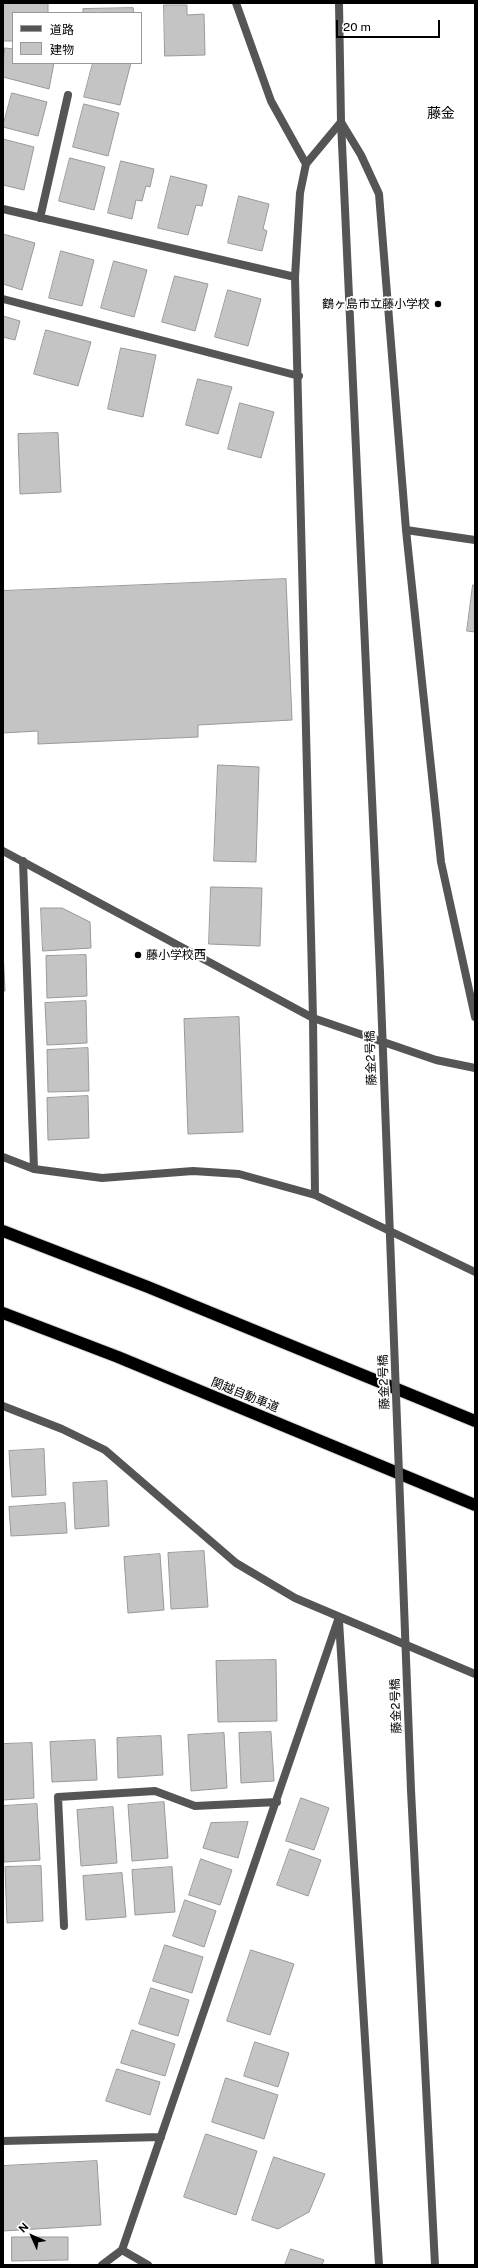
<!DOCTYPE html>
<meta charset="utf-8">
<style>
body{margin:0}
#map{position:relative;width:478px;height:2268px;overflow:hidden;background:#fff;font-family:"Public Sans","Noto Sans JP",sans-serif}
canvas{display:block}
.frame{position:absolute;inset:0;border:4px solid #000;pointer-events:none}
.legend{position:absolute;left:12px;top:12px;width:130px;height:52px;box-sizing:border-box;background:#fff;border:1px solid #999;margin:0;padding:5px 7px;list-style:none;font-size:12px;color:#000}
.legend li{display:flex;align-items:center;gap:8px;height:20px}
.legend b{width:20px;border:1px solid #999}
.north{position:absolute;left:12px;top:2216px;width:40px;height:40px;-webkit-text-stroke:3px #fff;paint-order:stroke;rotate:315deg;font-size:11px;font-weight:700;line-height:16px;text-align:center;color:#000}
.north::after{content:'';display:block;margin:auto;width:14px;height:18px;background:#000;clip-path:polygon(50% 0,100% 100%,50% 72%,0 100%)}
.scale{position:absolute;left:336px;top:20px;width:104px;height:18px;box-sizing:border-box;border:2px solid #000;border-top:0;padding-left:5px;font-size:12px;line-height:14px;white-space:nowrap;color:#000;-webkit-text-stroke:3px #fff;paint-order:stroke}
</style>
<div id="map">
<canvas width="478" height="2268"></canvas>
<div class="frame"></div>
<ul class="legend">
<li><b style="height:5px;background:#555"></b>道路</li>
<li><b style="height:11px;background:#c4c4c4"></b>建物</li>
</ul>
<div class="north">N</div>
<div class="scale">20 m</div>
</div>
<script>
const ctx = document.querySelector('canvas').getContext('2d');
ctx.lineJoin = 'round';
function fillPath(path, color) { ctx.fillStyle = color; ctx.fill(path, 'evenodd'); }
function stroke(path, color, width, dash) { ctx.strokeStyle = color; ctx.lineWidth = width; ctx.lineCap = dash ? 'butt' : 'round'; ctx.setLineDash(dash || []); ctx.stroke(path); }
function write(font, color, halo, rows, align = 'center') {
  ctx.font = font + ' "Public Sans","Noto Sans JP",sans-serif'; ctx.lineWidth = 3.5; ctx.setLineDash([]); ctx.textBaseline = 'middle'; ctx.strokeStyle = halo; ctx.fillStyle = color; for (const [text, x, y, turn = 0] of rows) {
    ctx.save(); ctx.translate(x, y); ctx.rotate((+turn || 0) * Math.PI / 180); ctx.textAlign = isNaN(turn) ? turn : align; if (halo) ctx.strokeText(text, 0, 0); ctx.fillText(text, 0, 0); ctx.restore();
  }
}
const building = new Path2D(`
 M3,3H48V13H13V41H3Z
 M164,5H187V15L204,14L205,55L165,56Z
 M133,8L134,13H83V9Z
 M5,48L13,49V63H54L49,89L3,77Z
 M93,63H131L120,105L84,97Z
 M12,93L47,102L38,136L3,127Z
 M84,104L119,113L108,156L73,147Z
 M3,139L34,147L24,190L3,185Z
 M70,158L105,167L94,210L59,201Z
 M121,161L154,169L150,187L146,186L142,201L136,200L132,219L108,213Z
 M171,176L207,185L202,206L196,205L188,235L158,228Z
 M239,196L269,204L263,229L267,231L262,251L228,243Z
 M3,234L35,243L22,290L3,284Z
 M61,251L94,260L82,306L49,298Z
 M114,261L147,270L134,317L101,308Z
 M175,276L208,284L195,331L162,322Z
 M228,290L261,299L248,346L215,337Z
 M3,316L20,321L15,340L3,337V339Z
 M46,330L91,342L78,386L34,374Z
 M121,348L156,355L143,417L108,409Z
 M198,379L232,387L218,434L186,425Z
 M240,403L274,412L261,458L228,449Z
 M58,433L61,492L20,494L18,434Z
 M286,579L292,720L198,725V737L38,744V731L3,733V591Z
 M473,585L475,586V632L467,631Z
 M218,765L259,767L256,862L214,861Z
 M211,887L262,888L260,946L209,944Z
 M41,908H62L90,922L91,948L43,951Z
 M3,949L5,991H3Z
 M86,955L87,996L47,998L46,956Z
 M86,1001L87,1043L47,1045L45,1003Z
 M239,1017L243,1132L188,1134L184,1019Z
 M88,1048L89,1091L48,1092L47,1050Z
 M88,1096L89,1138L48,1140L47,1098Z
 M44,1449L46,1495L12,1497L9,1451Z
 M107,1481L109,1526L75,1529L73,1483Z
 M65,1503L67,1533L11,1536L9,1507Z
 M204,1551L208,1607L171,1609L168,1553Z
 M160,1554L164,1610L128,1613L124,1557Z
 M276,1660L277,1721L218,1722L216,1661Z
 M271,1732L274,1781L241,1783L239,1733Z
 M224,1733L227,1788L191,1791L188,1735Z
 M161,1736L163,1775L118,1778L117,1738Z
 M95,1740L97,1780L52,1782L50,1742Z
 M32,1743L34,1798L3,1800V1744Z
 M301,1798L329,1808L314,1850L286,1841Z
 M164,1802L168,1858L132,1861L128,1805Z
 M37,1804L40,1860L4,1862L3,1806Z
 M113,1807L117,1863L81,1866L77,1810Z
 M248,1822L238,1858L203,1848L211,1823Z
 M290,1849L321,1860L308,1896L277,1885Z
 M201,1859L232,1870L220,1905L189,1895Z
 M41,1866L43,1921L7,1923L5,1867Z
 M172,1867L175,1912L135,1915L132,1870Z
 M122,1873L126,1917L86,1920L83,1876Z
 M185,1900L216,1911L204,1947L173,1936Z
 M165,1945L203,1957L192,1993L153,1981Z
 M251,1950L294,1964L270,2035L227,2021Z
 M151,1988L189,2000L178,2036L139,2024Z
 M132,2030L175,2044L165,2076L121,2063Z
 M255,2042L289,2053L278,2087L244,2076Z
 M117,2069L160,2082L150,2115L106,2101Z
 M226,2078L278,2095L264,2139L212,2122Z
 M206,2134L257,2151L236,2215L184,2197Z
 M274,2157L325,2174L309,2212L278,2229L252,2220Z
 M97,2161L101,2225L3,2231V2166Z
 M12,2237H68V2260L12,2261Z
 M291,2249L324,2260L322,2265H285Z`);
fillPath(building, '#c4c4c4');
stroke(building, '#999', 1);
const motorway = new Path2D(`
 M3,1231L148,1287L475,1421
 M3,1313L118,1357L475,1505`);
stroke(motorway, '#dbdbdb', 14);
stroke(new Path2D(`
 M236,3L271,101L306,164
 M3,209L295,277
 M40,218L68,95
 M3,299L299,376
 M406,530L475,540
 M23,861L34,1169
 M3,1157L34,1169L102,1178L193,1171L239,1174L315,1195L475,1272
 M315,1195L313,1018L295,277L300,193L306,164L341,122L361,155L379,194L406,530L441,862L475,1017
 M3,1406L62,1429L105,1450L236,1563L295,1598L475,1674
 M339,1621L379,2265
 M64,1926L58,1797L155,1791L195,1806L277,1802
 M3,2141L161,2137
 M122,2250L339,1617
 M102,2265L122,2250L148,2265`), '#555', 8);
stroke(new Path2D(`
 M339,3L341,122L380,973
 M3,851L313,1018L436,1060L475,1068
 M411,1790L435,2265`), '#555', 8);
stroke(motorway, '#000', 12);
stroke(new Path2D(`
 M380,973L411,1790`), '#555', 8);
for (const [x, y, r, color] of [
 [438,304,4,"#000"],
 [138,955,4,"#000"]
]) { const dot = new Path2D(); dot.arc(x, y, r, 0, 2 * Math.PI); ctx.fillStyle = color; ctx.fill(dot); stroke(dot, '#fff', 1.5); }
write('12px', '#000', '#fff', [
 ["鶴ヶ島市立藤小学校",430,304],
 ["藤小学校西",146,955,"left"]
], 'right');
write('12px', '#000', '#fff', [
 ["藤金2号橋",371,1058,-92],
 ["藤金2号橋",384,1382,-92],
 ["関越自動車道",245,1395,22],
 ["藤金2号橋",396,1706,-92]
]);
write('14px', '#000', '#fff', [
 ["藤金",441,114]
]);
</script>
